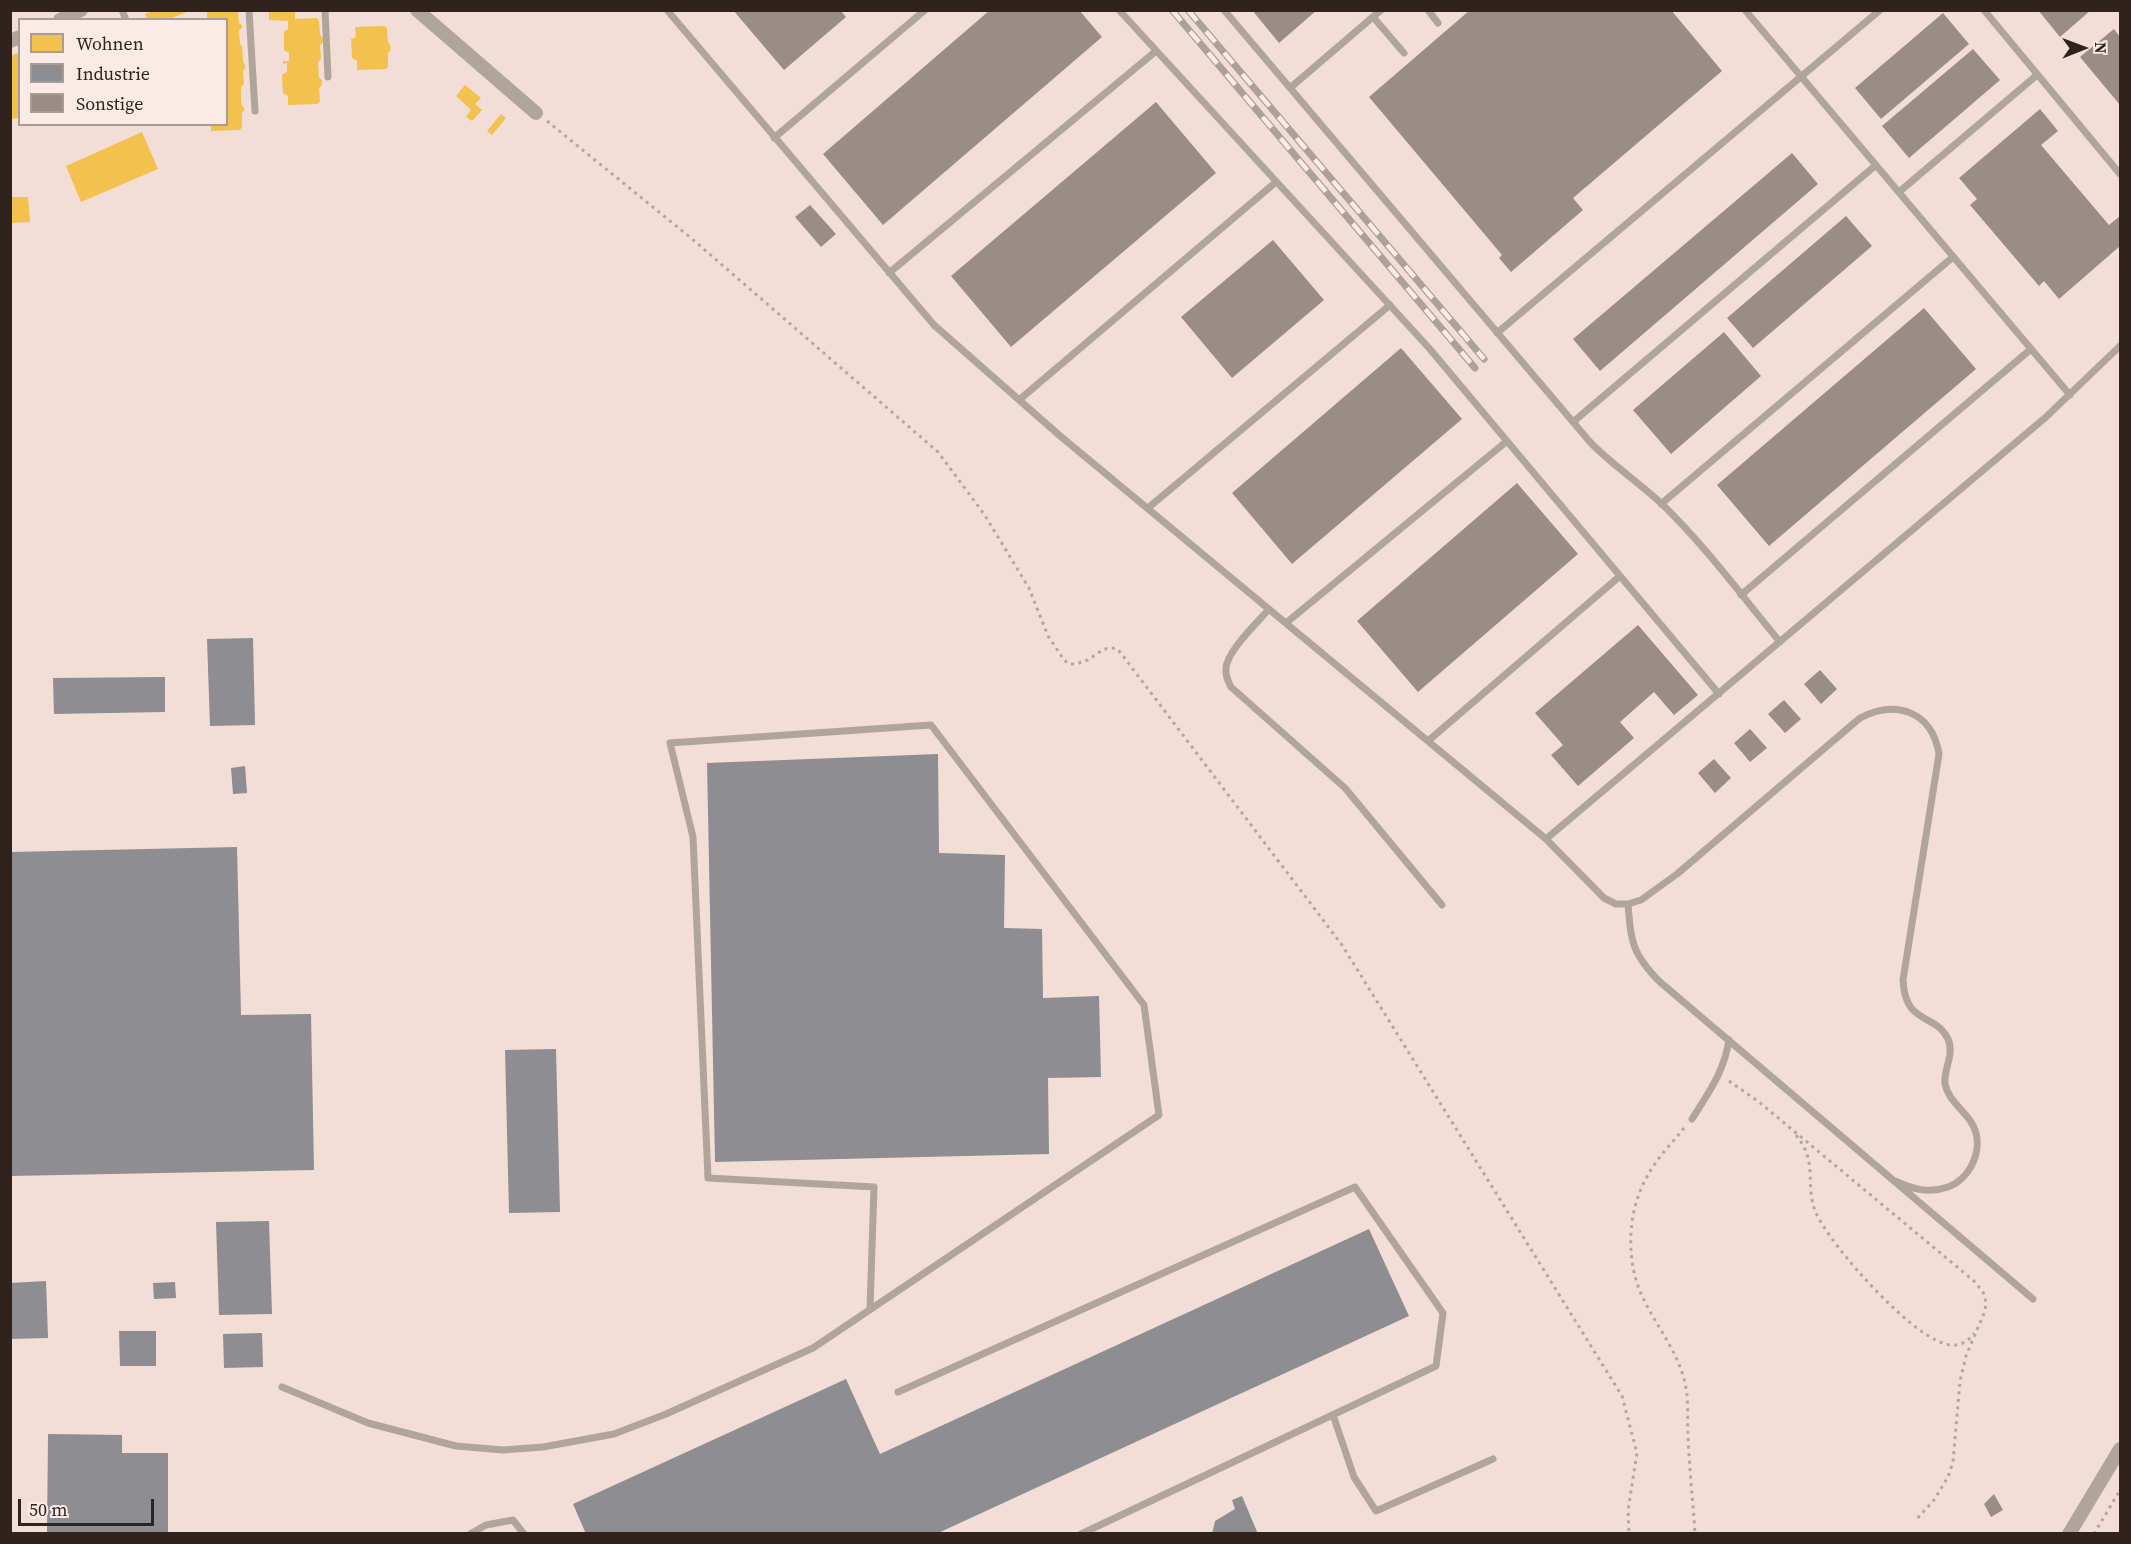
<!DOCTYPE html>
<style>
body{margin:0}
#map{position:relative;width:2131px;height:1544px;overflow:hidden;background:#f2ded6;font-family:"Source Serif 4",serif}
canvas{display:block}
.frame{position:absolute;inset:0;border:12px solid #30231e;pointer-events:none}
.legend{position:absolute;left:18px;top:18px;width:210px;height:108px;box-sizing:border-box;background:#faebe6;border:2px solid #a99b96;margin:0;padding:8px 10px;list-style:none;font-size:18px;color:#30231e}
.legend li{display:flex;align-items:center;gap:12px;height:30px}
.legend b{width:30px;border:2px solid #a99b96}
.north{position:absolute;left:2053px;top:18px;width:60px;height:60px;-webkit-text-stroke:4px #faebe6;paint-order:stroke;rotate:89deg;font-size:16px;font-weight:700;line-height:24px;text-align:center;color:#30231e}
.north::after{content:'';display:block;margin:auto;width:21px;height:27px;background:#30231e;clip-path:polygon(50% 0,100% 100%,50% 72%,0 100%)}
.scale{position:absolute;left:18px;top:1499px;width:136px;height:27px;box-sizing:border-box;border:3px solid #30231e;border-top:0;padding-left:8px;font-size:18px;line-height:21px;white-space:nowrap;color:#30231e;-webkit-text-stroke:4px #faebe6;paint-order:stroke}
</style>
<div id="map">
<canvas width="2131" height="1544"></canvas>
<div class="frame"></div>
<ul class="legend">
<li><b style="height:16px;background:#f2c14e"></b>Wohnen</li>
<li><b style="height:16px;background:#8d8d92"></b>Industrie</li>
<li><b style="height:16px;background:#9a8c87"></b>Sonstige</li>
</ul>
<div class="north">N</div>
<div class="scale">50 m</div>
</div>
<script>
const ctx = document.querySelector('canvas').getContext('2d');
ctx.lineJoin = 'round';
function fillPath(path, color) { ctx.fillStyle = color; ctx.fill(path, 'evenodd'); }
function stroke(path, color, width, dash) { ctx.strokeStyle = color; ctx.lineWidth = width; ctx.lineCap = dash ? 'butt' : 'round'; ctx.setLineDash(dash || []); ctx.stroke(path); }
fillPath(new Path2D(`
 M154,10H189V11L172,18V20H148L145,14Z
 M207,10H238L239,23L243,26L239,31L240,44L242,46L243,60L246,68L243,70L244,84L241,87V103L245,110L242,113V127L240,130L211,131V124H226V20H207Z
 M269,10H295V19L317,18L319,21L320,35L323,38V42L320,45L321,59L318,62L319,78L322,80V85L319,88L320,102L317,104L288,105V96L283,93L282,75L287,72V63L283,64V61H289V53L284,50V32L288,29V21L269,20Z
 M384,26L387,28L388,42L390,45L391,50L388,53V67L386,69L357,70V61L352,58L351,39L356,37L355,27Z
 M20,52V118L10,119V56Z
 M465,85L481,98L475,104L482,110L472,121L466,117L471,110L456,96Z
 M501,114L506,118L492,135L487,131Z
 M142,132L158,169L81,202L66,166Z
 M10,197H28L30,222L10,223Z`), '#f2c14e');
fillPath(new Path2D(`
 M253,638L255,725L210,726L207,639Z
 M165,677V712L54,714L53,678Z
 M938,754L939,853L1005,855L1004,928L1042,929L1043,998L1099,996L1101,1077L1048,1078L1049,1154L715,1162L707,763Z
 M245,766L247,793L233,794L231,768Z
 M237,847L241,1015L311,1014L314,1170L10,1176V852Z
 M556,1049L560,1212L509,1213L505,1050Z
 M269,1221L272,1314L219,1315L216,1222Z
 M1369,1229L1409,1316L936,1534H586L573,1504L846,1379L880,1454Z
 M46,1281L48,1338L10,1339V1283Z
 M175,1282L176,1298L154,1299L153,1283Z
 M119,1331H156V1366H120Z
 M262,1333L263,1367L224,1368L223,1334Z
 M48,1434L122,1435V1453H168V1534H47Z
 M1242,1496L1258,1534H1212L1215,1521L1235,1509L1232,1500Z`), '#8d8d92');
fillPath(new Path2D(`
 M733,10H840L846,17L784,70Z
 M990,10H1079L1102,37L883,225L823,154Z
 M1252,10H1317L1279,43Z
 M1470,10H1671L1722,71L1573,198L1583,210L1511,272L1499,258L1502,255L1369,97Z
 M2038,10H2091L2060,37Z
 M1943,13L1969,44L1881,119L1855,88Z
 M2114,29L2120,37V105L2080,57Z
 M1973,49L2000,80L1909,158L1882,126Z
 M1156,102L1216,173L1011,347L951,276Z
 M2040,109L2058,131L2041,145L2109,225L2120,216V246L2059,299L2044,281L2039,286L1970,205L1977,199L1959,178Z
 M1792,153L1818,184L1600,371L1573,339Z
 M810,205L836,234L821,247L795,217Z
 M1846,216L1872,246L1753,348L1727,318Z
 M1273,240L1324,300L1232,378L1181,317Z
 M1924,308L1976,369L1769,546L1717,485Z
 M1724,332L1761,376L1671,454L1633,410Z
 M1401,348L1462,419L1292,564L1232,493Z
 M1517,483L1578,554L1418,692L1357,621Z
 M1638,625L1698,695L1674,715L1654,692L1620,722L1634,738L1578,786L1551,755L1563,745L1535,713Z
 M1820,670L1837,689L1821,704L1804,684Z
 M1784,700L1801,719L1785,733L1768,714Z
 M1750,729L1767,748L1750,762L1734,743Z
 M1714,759L1731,778L1715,793L1698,773Z
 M1994,1494L2003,1510L1991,1517L1984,1504Z`), '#9a8c87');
stroke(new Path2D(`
 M547,121L691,238L938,452L984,514L1029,588L1048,636L1064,660L1069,664H1076L1088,660L1104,649L1115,648L1120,652L1342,945L1622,1396L1637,1453L1628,1510L1629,1534
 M1729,1081L1759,1102L1974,1281L1983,1292L1986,1302L1985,1311L1966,1356L1960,1381L1953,1462L1948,1477L1934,1500L1915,1521
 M1684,1128C1672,1143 1657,1158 1648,1175C1627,1210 1625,1261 1643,1298C1657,1327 1678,1352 1685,1383C1689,1400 1687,1417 1688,1433C1689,1467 1693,1500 1695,1534
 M1796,1135C1819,1163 1804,1185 1816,1213C1830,1245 1916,1343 1951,1345C1961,1346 1969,1341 1974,1333
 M2094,1534L2120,1490`), '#b1a79f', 3, [3, 4.5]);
stroke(new Path2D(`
 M122,10L126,20
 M249,10L255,111
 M325,10L328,77
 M667,10L934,325L1059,435L1546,839L1604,898L1616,904H1628L1641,900L1677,874L1860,718C1897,699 1932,712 1939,754L1903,980C1905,1026 1935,1012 1948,1039C1955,1055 1943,1069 1945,1084C1948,1100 1963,1109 1971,1122C1986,1145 1972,1178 1948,1187C1928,1194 1913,1189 1895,1181
 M1119,10L1429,348L1719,694
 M1224,10L1590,442C1612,465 1640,483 1663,505C1706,547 1742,596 1780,642
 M1428,10L1438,23
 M1745,10L2070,395
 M1984,10L2120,174
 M1373,17L1404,53
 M1290,88L1381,10
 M774,138L925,10
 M1899,192L2037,75
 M889,273L1156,51
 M1497,333L1880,10
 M1019,400L1276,182
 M1573,422L1876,165
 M1661,504L1953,257
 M1148,508L1390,305
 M1741,595L2031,349
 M1269,609C1258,622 1227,651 1226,668C1225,675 1228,681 1231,687L1345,788L1442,905
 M1286,623L1507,441
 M1428,741L1620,576
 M1546,839L2046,417L2120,346
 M1628,904C1631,942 1632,954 1660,982L2033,1299
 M1692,1119C1709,1092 1724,1072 1729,1040
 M282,1387L368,1423L456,1446L503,1450L543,1447L614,1434L666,1414L813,1348L1159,1115L1144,1005L931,725L670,743L693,837L708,1178L874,1187L870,1309
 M898,1392L1355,1187L1443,1313L1436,1366L1081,1534
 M1333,1415L1354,1477L1376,1511L1493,1459
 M470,1534L486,1525L513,1520L524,1534`), '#b0a59a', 7);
stroke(new Path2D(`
 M417,10L536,113
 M60,20L81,10
 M10,41L20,37
 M2069,1534L2120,1449`), '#b0a59a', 14);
const rail = new Path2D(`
 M1172,10L1475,368
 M1188,10L1484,359`);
stroke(rail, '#aca199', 7);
stroke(rail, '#faebe6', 4.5, [14]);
</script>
